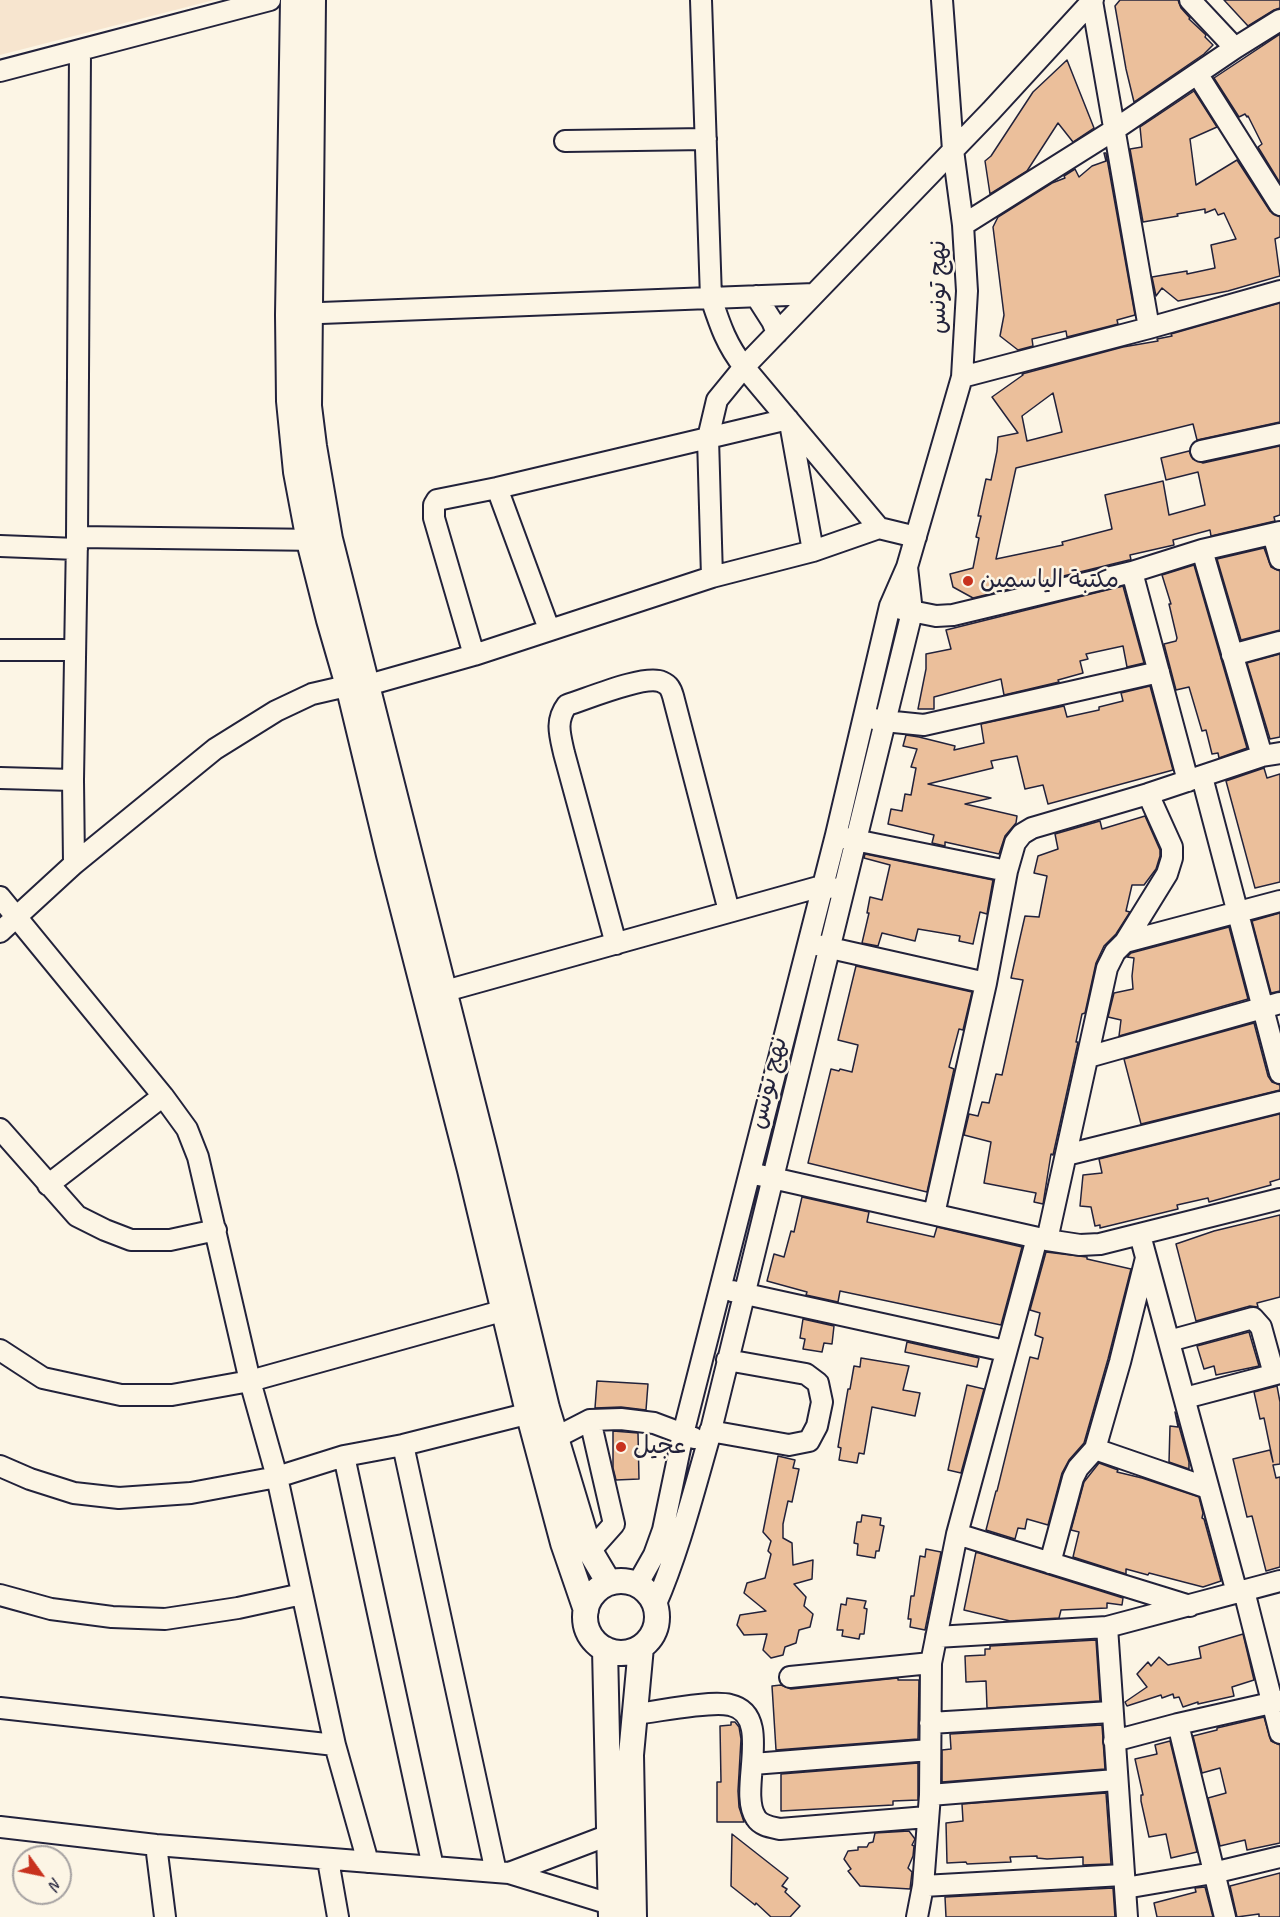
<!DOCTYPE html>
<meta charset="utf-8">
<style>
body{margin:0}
#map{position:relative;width:1280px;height:1917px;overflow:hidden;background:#fcf5e5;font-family:Caveat,sans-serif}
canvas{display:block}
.north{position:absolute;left:12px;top:1845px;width:60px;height:60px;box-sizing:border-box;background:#fcf5e5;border:2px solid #a5a1a1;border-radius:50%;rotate:123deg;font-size:16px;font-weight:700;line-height:24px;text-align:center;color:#22223b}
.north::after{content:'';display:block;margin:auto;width:21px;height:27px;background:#c8321e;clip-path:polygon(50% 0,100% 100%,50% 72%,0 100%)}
</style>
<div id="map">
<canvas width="1280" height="1917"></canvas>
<div class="north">N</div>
</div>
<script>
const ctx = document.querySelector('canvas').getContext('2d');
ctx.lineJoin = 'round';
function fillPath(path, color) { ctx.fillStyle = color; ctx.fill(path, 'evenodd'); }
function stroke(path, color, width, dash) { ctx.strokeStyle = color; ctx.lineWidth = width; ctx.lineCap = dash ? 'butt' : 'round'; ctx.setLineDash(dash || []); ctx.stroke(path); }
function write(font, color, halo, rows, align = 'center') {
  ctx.font = font + ' Caveat,"Playpen Sans Arabic",sans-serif'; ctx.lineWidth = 5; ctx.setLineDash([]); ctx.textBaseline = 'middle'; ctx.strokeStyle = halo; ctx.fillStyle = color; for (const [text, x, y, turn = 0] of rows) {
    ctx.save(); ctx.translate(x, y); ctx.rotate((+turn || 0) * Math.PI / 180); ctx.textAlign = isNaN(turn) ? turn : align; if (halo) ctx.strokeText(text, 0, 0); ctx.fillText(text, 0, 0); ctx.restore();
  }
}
fillPath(new Path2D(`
 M0,0H214L0,55Z`), '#f7e5cf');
const building = new Path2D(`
 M1120,0H1178L1181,8L1190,18L1189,19L1206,35L1205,37L1213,45L1204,54L1134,102L1126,69L1115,6Z
 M1224,0H1280V8L1274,10L1248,26Z
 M1280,34V183L1258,147L1262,144L1248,116L1247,117L1245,114L1239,117L1214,78Z
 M1067,60L1094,128L1073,142L1058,123L1027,171L990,194L985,161L991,156L1033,92Z
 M1194,91L1217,127L1190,139L1196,185L1237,160L1270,211L1280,217V237L1275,239L1280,276L1228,291L1178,301L1162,288L1156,296L1152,277L1187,271V274L1215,268L1211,245L1236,239L1224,213L1218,215L1215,209L1205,213V209L1177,214L1178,216L1143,222L1130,149L1142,147L1140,127Z
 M1104,153H1106L1135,315L1117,320L1118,324L1067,337L1066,331L1032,339L1033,346L1018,350L1000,336L1004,315L993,227L998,217L1052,183L1065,178L1064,176L1075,169L1079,177L1092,166L1106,161Z
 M1280,303V422L1197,440L1193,424L1016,468L996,559L1063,545L1062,542L1112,529L1105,495L1163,481L1169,515L1205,505L1198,472L1166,480L1161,458L1189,451L1193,459L1203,463L1280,446V515L1274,517L1275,521L1211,536L1210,530L1173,540L1174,545L1130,555L1131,560H1129L973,598L953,587L950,574L973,568L979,538L976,537L981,516H978L986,479L991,480L997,451L998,437L1018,433L992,397L1023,375L1022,374L1123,347L1158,341L1157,339L1172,336L1171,334ZM1053,393L1062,432L1027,441L1022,416Z
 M1264,548L1271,567L1280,571V630L1241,640L1217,559Z
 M1194,565L1247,748L1219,758L1218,753L1212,754L1206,730L1202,731L1189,687L1176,690L1164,644L1176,641L1177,638L1169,604H1171L1162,575Z
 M1123,586L1144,663L1127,667L1123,646L1086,654L1088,659L1080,661L1083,673L1058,680L1059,682L1004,695L1001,679L934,697V709H918L926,669V654L951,649L946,630Z
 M1280,654V737L1270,739L1247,663Z
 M1150,686L1173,770L1048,804L1043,785L1025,789L1017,756L991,761L993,768L928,784L991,798L965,804L1017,816L1016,823L1005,836L999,854L945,842V846L932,843L934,835L888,824L891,809L902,811L905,794L911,795L916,768L911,767L917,749L903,746L906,735L919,737L955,746L954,750L984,743L981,724L1064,706L1067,717L1099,710V707L1123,701L1121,693Z
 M1264,768L1267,778L1280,774V882L1255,888L1226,781Z
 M1145,816L1160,850V856L1156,869L1144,885H1132L1126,911L1130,912L1116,934L1104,946L1096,963L1085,1013L1082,1014L1076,1042H1078L1053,1155L1051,1154L1043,1204L1034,1202L1036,1193L984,1183L991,1142L964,1135L969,1114L978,1116L982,1102L989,1103L996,1074L1002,1075L1023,980L1011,978L1017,951L1025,916L1039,917L1047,876L1034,873L1038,856L1058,849L1055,834L1100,821L1102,829Z
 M865,854L993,880L987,914L980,912L973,944L959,941L960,936L918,929L915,941L882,933L878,946L862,943L869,913H867L870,897L882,900L890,865L864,858Z
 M1280,913V991L1271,993L1252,921Z
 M1229,927L1248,999L1119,1036L1121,1020L1108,1017L1114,993L1133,989L1132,976L1134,958L1127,957L1131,953Z
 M856,966L972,992L963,1030L959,1029L949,1067L954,1069L927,1192L808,1163L831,1069L839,1071L840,1069L852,1072L858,1045L838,1040Z
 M1254,1023L1268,1076L1272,1082L1280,1085V1090L1141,1124L1124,1059Z
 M1280,1114V1179L1270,1182L1271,1185L1209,1202L1208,1198L1177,1205L1178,1209L1100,1228V1225L1095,1226L1091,1207L1080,1206L1083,1175L1102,1173L1099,1159Z
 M802,1197L869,1212L867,1222L934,1237L937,1227L1022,1247L1001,1325L840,1291L838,1302L806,1295L807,1292L767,1281L774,1254L784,1257L791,1231L794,1232Z
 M1280,1215V1297L1257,1303L1258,1307L1250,1306L1196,1321L1176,1244L1214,1231Z
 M1046,1252L1087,1257V1259L1131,1269L1108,1359L1084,1443L1069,1460L1062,1473L1048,1525L1027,1519L1025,1529L1018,1528L1015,1539L986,1530L996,1491H997L1030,1357L1038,1359L1043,1338L1035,1335L1040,1313L1030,1310Z
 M803,1319L834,1326L832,1344L824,1343L822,1352L803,1349L805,1339L800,1338Z
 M1249,1332L1259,1366L1216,1375L1214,1366L1204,1369L1197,1346Z
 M907,1342L979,1358L977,1367L905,1352Z
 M861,1358L909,1366L903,1390L920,1393L915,1416L872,1407L864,1454L859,1453L857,1463L839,1460L841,1448L838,1447L848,1389H850L854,1366L860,1367Z
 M597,1381L648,1384L646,1410L621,1407L595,1408Z
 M967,1385L984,1389L961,1473L948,1470Z
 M1277,1386L1280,1402V1464L1273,1465L1276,1478L1280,1477V1567L1266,1571L1252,1516L1247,1517L1233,1459L1270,1450L1273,1462L1264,1418L1260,1419L1254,1392Z
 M1175,1412L1189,1462V1469L1169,1462L1170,1426L1178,1427Z
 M613,1431L638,1433L639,1479L616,1480L613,1468Z
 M778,1456L795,1460L793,1468L799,1469L792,1502L788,1501L783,1524V1538L792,1543L793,1565L813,1560L812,1579L794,1584L806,1597L804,1606L813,1614L810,1627L799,1630L796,1643L785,1647L783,1655L771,1658L763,1650L767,1634L744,1635L737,1625L740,1615L766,1611L744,1593L747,1583L765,1578L771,1554L768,1551L771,1541L763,1532Z
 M1099,1463L1118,1470L1117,1472L1142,1478L1199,1497L1203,1513L1202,1518L1204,1519L1221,1581L1203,1587L1149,1573L1148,1575L1126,1569V1574L1073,1557L1079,1532L1071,1530L1084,1482Z
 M862,1515L881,1518L880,1525L884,1526L879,1551H876L875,1558L857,1555L858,1544L854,1543L857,1522H861Z
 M926,1549L941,1552L925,1630L910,1627L911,1619H908L911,1596H914L920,1556L925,1557Z
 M976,1552L1123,1598L1122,1605L1107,1603V1608L1061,1610L1059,1618L1010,1621L964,1610Z
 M847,1598L866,1601L864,1608L867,1609L864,1634H860L859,1639L842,1636L843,1630H837L841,1604L846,1605Z
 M1243,1634L1254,1680L1232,1687L1234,1696L1198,1704V1702L1183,1707L1179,1697L1174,1698L1173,1694L1162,1698L1161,1695L1127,1706L1125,1702L1147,1687L1137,1674L1148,1662L1151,1666L1159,1657L1168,1665L1201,1658L1199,1647Z
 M1096,1640L1100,1701L987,1708L986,1681L966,1682L965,1656L985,1655V1649H990V1646Z
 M898,1678V1680H919L918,1739L776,1750L772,1686L781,1685L791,1689Z
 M1264,1717L1271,1741L1280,1745V1843L1247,1850L1245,1840L1220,1846L1208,1798L1226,1793L1220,1768L1202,1773L1193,1736L1217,1730V1728Z
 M731,1722H735L739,1727L741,1739L738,1791L739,1807L744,1822H717V1782H721L720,1726L731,1725Z
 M1102,1725L1105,1769L942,1782V1750L951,1749L950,1734Z
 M1170,1741L1197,1852L1171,1858L1166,1834L1149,1837L1141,1801V1795H1143L1135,1759L1157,1754L1155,1745Z
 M918,1763V1800L893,1801V1805L781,1811V1774Z
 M1106,1793L1111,1864L1083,1865V1857L1047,1859L1037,1858V1856L1010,1857L1011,1862L967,1864L966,1862L947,1863L946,1823L963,1821L962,1804Z
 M909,1831L915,1839L912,1845L914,1846L913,1856L908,1868L912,1872L910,1889L860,1886L848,1871L851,1869L844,1859L848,1851L858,1850V1847H867L869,1843L873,1842L875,1833Z
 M732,1834L788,1878L782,1886L787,1889L785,1892L800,1906L790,1917H771L756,1903L755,1905L731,1886Z
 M1280,1873V1917H1259V1914L1237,1917L1230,1886Z
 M1205,1887L1213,1917H1157L1154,1903L1196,1892L1195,1888Z
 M1113,1888L1115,1917H946L945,1897Z`);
fillPath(building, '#ebbf9b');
stroke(building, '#22223b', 1.5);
const minor = new Path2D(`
 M701,0L711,298C720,325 726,344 744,367L879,528L916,537
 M1190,0L1235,48
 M1092,1L1149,328
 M0,71L270,0
 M1198,75L1280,205
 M565,141L706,139
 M963,225L1114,130L1235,48L1280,20
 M756,296L772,321L777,333
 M295,314L814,294
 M962,377L1149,328L1280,291
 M790,423L813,551
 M1201,451L1280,434
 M497,488L549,629
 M1273,534L1280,559
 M77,537L322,540
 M0,546L77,549
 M1202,550L1262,756
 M1132,572L1188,781
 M712,577L708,438L717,400L744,367L991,111L1093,0
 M901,609L936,616L953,615L1132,572L1202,550L1280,532
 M0,650H75
 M474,655L434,518V505L437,500L497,488L788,419
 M1232,655L1280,642
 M874,719L884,721L924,725L1159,672
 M1202,777L1280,1073
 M0,778L73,780
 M845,838L1007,871
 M74,864L73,780L77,537L80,51
 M0,897L163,1096L187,1129L198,1157L250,1381L277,1477L335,1745L368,1862
 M0,932L74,864L215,749L276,711L312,694L338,688L349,689L368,685L474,655L712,577L813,551L879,528
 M1125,942L1280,901
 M616,944L564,753C560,735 555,721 567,705C587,699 645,674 662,682C669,685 671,689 673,696L729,911
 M817,945L986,983
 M431,995L822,886L833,888
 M1088,1057L1280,1003
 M0,1129L77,1216L105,1230L131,1240H170L216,1230
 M1066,1155L1280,1102
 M759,1175L1047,1240L1080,1245L1100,1244L1280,1199
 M48,1185L163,1096
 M934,1214L986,983L1007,871L1015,843L1022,834L1032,828L1148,794L1262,756L1280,753
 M1140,1235L1237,1593
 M1047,1240L1107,968L1115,952L1125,942L1167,874L1172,858V847L1148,794
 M1146,1258L1120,1362L1095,1449L1208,1488
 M732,1291L1005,1351
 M1169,1341L1253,1318L1261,1327L1274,1374
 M0,1350L43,1378L121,1395H172L250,1381L516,1307
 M1185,1398L1280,1373
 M590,1420L614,1524L590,1551
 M710,1431L789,1445L809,1441L817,1426L822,1402L818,1383L806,1374L727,1360
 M555,1438L590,1420L621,1419L654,1423L694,1438
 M403,1445L496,1872
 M344,1456L433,1867
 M0,1466L30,1479L74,1493L119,1498L191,1493L277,1477L344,1456L403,1445L542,1410
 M957,1534L1190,1606
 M1050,1563L1073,1478L1078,1468L1095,1449
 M637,1585L654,1555L663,1530L683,1434L836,835L890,606L907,567L962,377L967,291L963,225L953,150L942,0
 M1244,1591L1280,1733
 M0,1595L51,1609L112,1617L165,1619L238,1608L302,1594
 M655,1606C678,1553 692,1498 708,1442L912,612L907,567
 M1107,1627L1127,1917
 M936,1637L1107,1627L1280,1581
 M790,1677L931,1663
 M0,1708L335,1745
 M634,1714C656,1712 710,1700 730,1705C775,1715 737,1791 756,1818C761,1826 771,1827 780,1829L927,1817
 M930,1723L1111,1712
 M1178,1724L1225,1917
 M1114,1741L1178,1724L1280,1701
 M753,1764L930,1750
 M930,1795L1116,1780
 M0,1827L156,1845L509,1873L610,1904
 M156,1845L165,1917
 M328,1860L338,1917
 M509,1873L609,1835
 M923,1886L1123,1875
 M1125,1888L1213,1873L1280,1857
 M917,1917L923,1886L930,1795L931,1663L957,1534L1037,1238`);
const major = new Path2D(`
 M293,0L288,315L289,401L296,472L309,541L329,620L349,689L389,855L470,1170L528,1412L563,1543L586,1610
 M313,0L309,406L314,446L330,539L485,1152L547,1408L590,1551L609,1583
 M585 1617a36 36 0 1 1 72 0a36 36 0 1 1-72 0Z
 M605,1649L611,1917
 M634,1917L631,1755L641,1647`);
stroke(minor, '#22223b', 24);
stroke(major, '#22223b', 28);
stroke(minor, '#fcf5e5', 20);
stroke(major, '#fcf5e5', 24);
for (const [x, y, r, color] of [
 [968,581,6,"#c8321e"],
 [621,1447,6,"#c8321e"]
]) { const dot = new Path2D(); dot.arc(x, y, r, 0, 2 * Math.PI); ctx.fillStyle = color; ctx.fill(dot); stroke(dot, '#fcf5e5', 2); }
write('24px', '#22223b', '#fcf5e5', [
 ["نهج تونس",939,287,-90],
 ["نهج تونس",769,1083,-76]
]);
write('24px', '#22223b', '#fcf5e5', [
 ["مكتبة الياسمين",980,581],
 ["عجيل",633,1447]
], 'left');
</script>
